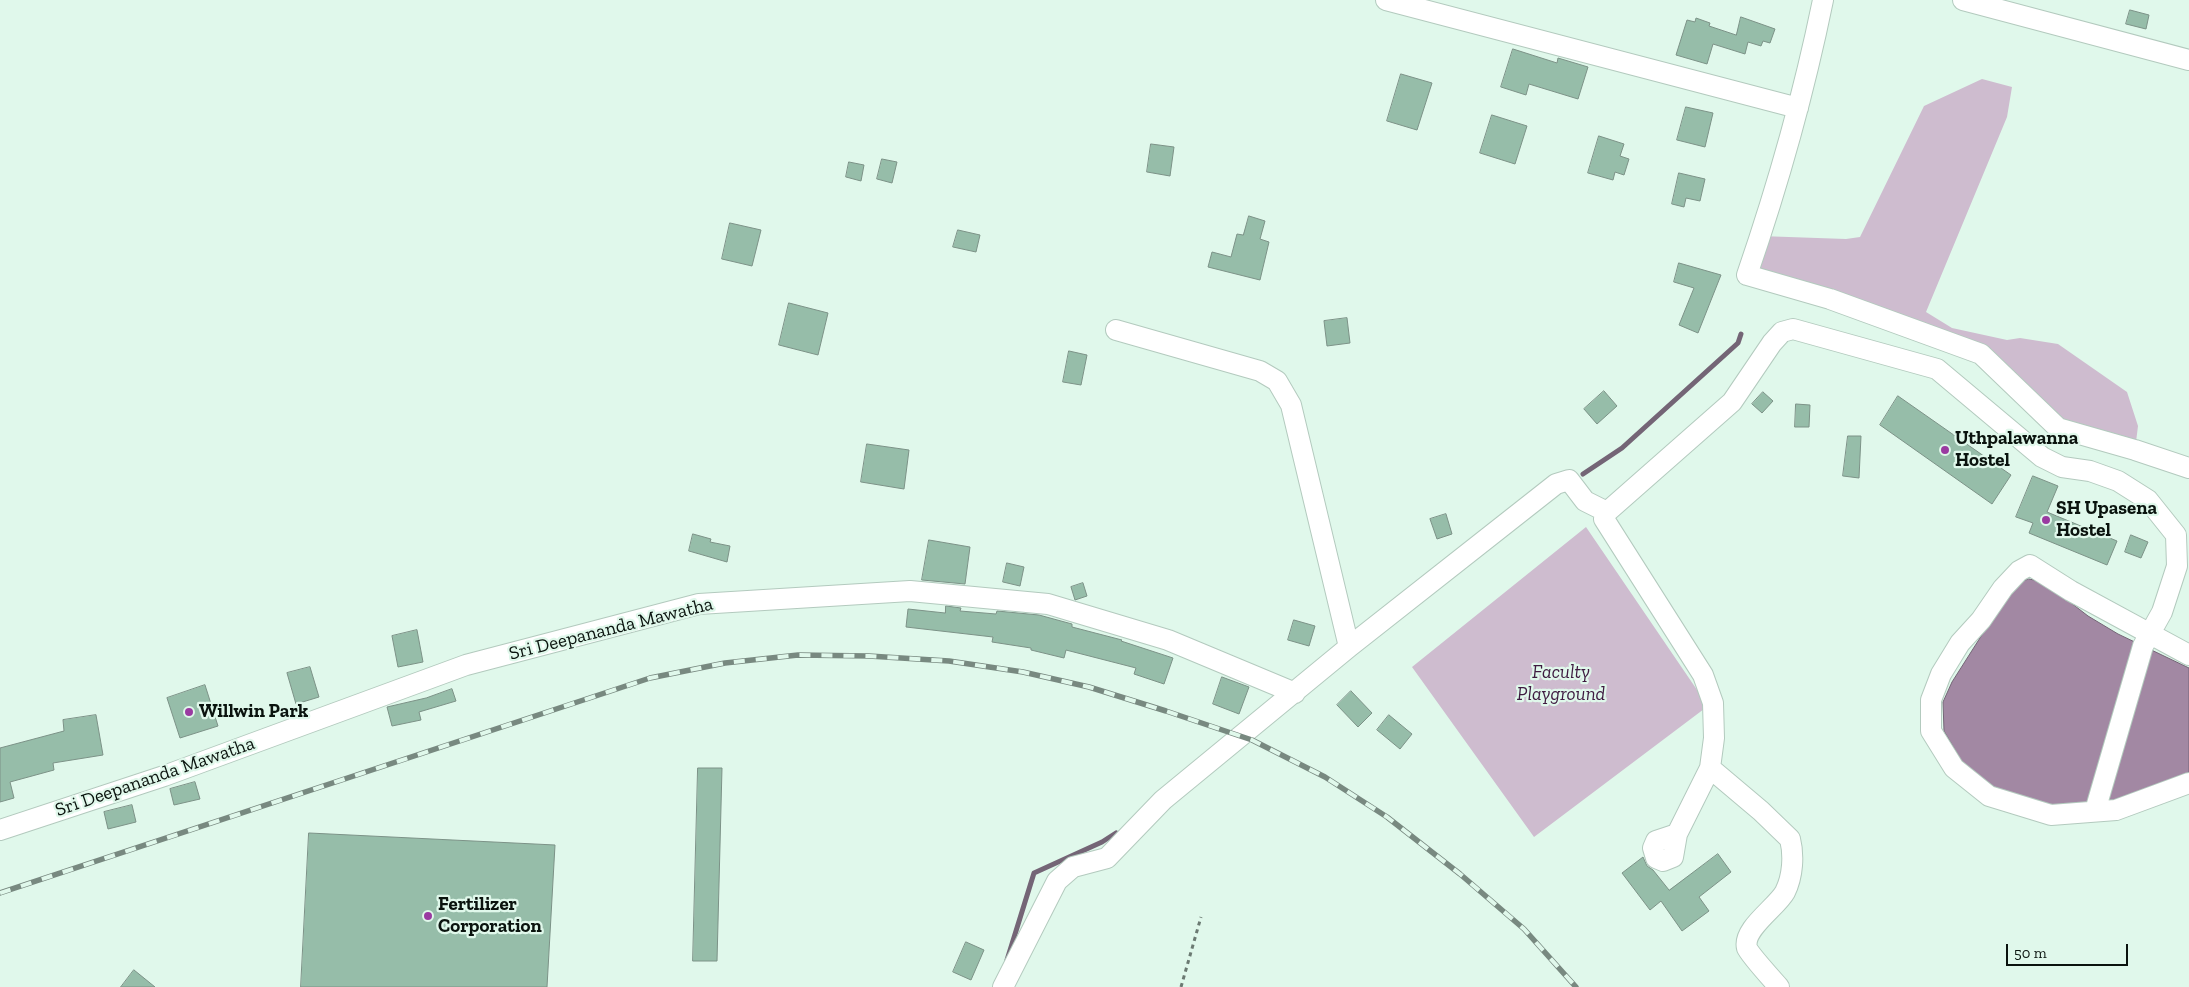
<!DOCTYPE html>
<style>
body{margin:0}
#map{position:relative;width:2189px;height:987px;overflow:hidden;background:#e0f8eb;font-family:"Zilla Slab",serif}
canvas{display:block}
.scale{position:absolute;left:2006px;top:944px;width:122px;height:22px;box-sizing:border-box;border:2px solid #0a130e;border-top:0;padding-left:6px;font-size:15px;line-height:18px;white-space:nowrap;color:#0a130e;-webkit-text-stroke:4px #e0f8eb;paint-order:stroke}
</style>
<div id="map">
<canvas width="2189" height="987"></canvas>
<div class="scale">50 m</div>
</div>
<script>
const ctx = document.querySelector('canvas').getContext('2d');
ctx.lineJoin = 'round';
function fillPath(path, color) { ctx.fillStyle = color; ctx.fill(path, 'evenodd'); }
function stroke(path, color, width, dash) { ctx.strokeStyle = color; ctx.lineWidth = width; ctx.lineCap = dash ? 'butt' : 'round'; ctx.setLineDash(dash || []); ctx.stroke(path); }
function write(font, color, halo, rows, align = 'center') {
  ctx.font = font + ' "Zilla Slab",serif'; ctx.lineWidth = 4.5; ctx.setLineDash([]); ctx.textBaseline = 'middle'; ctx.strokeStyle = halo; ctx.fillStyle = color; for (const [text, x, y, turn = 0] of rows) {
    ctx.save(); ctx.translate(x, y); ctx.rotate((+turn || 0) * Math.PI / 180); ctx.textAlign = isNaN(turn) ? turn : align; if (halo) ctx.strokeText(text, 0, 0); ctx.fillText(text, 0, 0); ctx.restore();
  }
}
fillPath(new Path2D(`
 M1982,79L2012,87L2007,117L1926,312L1952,328L2007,340L2020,338L2058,344L2127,392L2138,426L2135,450L2058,428L1981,354L1747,275L1760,236L1846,239L1860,237L1924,106Z
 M1586,527L1708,706L1534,837L1412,667Z`), '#cebccf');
const water = new Path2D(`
 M2029,579L2044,582L2088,616L2118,634L2189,668V774L2133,797L2097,805L2060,808L2005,796L1968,772L1944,731L1943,702L1952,682L2006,597L2018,583Z`);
fillPath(water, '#a288a3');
stroke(water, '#746576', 1);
stroke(new Path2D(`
 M1583,474L1622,448L1738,343L1741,334
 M1007,960L1034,873L1102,842L1116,833`), '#746576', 5);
const building = new Path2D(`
 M2130,10L2149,15L2146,29L2126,24Z
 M1741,17L1775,29L1770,43L1763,41L1761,46L1748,42L1745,54L1713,44L1707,64L1676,55L1687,20L1695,22L1696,18L1710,23L1709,26L1736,35Z
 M1513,49L1557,63L1558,58L1588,67L1578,99L1529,84L1526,95L1501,87Z
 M1401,74L1432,83L1417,130L1387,121Z
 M1686,107L1713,113L1705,147L1677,140Z
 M1492,115L1527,126L1515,164L1480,153Z
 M1599,136L1624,144L1620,156L1629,159L1624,175L1615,172L1613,180L1588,173Z
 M1151,144L1174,147L1170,176L1147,172Z
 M882,159L897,162L892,183L877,179Z
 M849,162L864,165L861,181L846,177Z
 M1679,173L1705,179L1700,201L1686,198L1684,207L1672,204Z
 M1249,216L1265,221L1260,239L1269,242L1260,280L1208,267L1212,252L1231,257L1237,234L1243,235Z
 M730,223L761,230L752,266L722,259Z
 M958,230L980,235L976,252L953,247Z
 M1679,263L1721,275L1698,333L1679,325L1694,288L1674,282Z
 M789,303L828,313L818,355L779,345Z
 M1347,318L1350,343L1327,346L1324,321Z
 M1069,351L1087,355L1081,385L1063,382Z
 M1604,391L1617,406L1597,424L1584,409Z
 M1763,392L1773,401L1762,413L1752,404Z
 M1898,396L2011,475L1992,504L1880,425Z
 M1796,404L1810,405L1809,427H1795Z
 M1848,436H1861L1859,478L1843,476Z
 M867,444L909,450L904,489L861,482Z
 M2033,476L2058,486L2047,512L2117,541L2107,565L2029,533L2033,523L2016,517Z
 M1446,514L1452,534L1437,539L1430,519Z
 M693,534L711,539L710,542L730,546L727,562L689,551Z
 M2131,535L2148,542L2141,558L2125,552Z
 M929,540L970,547L965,584L922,580Z
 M1007,563L1024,567L1020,586L1003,582Z
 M1083,583L1087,596L1075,600L1071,587Z
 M946,606L961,608L960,611L996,614L997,611L1039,615L1072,624V627L1122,640L1121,641L1173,658L1164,684L1134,674L1136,668L1066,650L1064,658L1031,650V648L992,642L993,637L906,627L908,609L945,613Z
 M1294,620L1315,626L1309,646L1288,640Z
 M417,630L423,662L398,667L392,636Z
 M310,667L319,697L296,704L287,673Z
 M1222,677L1249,687L1239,714L1213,704Z
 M205,685L218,726L180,738L167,698Z
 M452,689L456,701L419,712L421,720L392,726L387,707L426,698Z
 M1351,691L1372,713L1358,727L1337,705Z
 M96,715L103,755L53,763L54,770L10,782L14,798L0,802V748L64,731L63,720Z
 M1389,715L1412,734L1400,749L1377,730Z
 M698,768H722L717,961H693Z
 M195,782L200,799L174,805L170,789Z
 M132,805L136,822L108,829L104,812Z
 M309,833L555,845L547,987H301Z
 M1718,854L1731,872L1699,897L1709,911L1682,931L1661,901L1650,910L1622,873L1643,857L1647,866L1653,870L1669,890Z
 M966,942L984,950L971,980L953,972Z
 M134,970L155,987H121Z`);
fillPath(building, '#96bda9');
stroke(building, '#7c9287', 1);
const minor = new Path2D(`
 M1386,0L1798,108
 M1823,0C1804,93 1778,185 1747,275L1830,299L1981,354L2058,428L2135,450L2189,468
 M1963,0L2189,60
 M1116,330L1260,371L1277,381L1291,405L1349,647
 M2189,655L2071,591L2030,565L2019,571L2003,588L1981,620L1960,643L1941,674L1931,700V731L1954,768L1989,796L2051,815L2116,810L2189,783
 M1710,768L1761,811L1790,839C1794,855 1793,876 1785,892C1777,907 1742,929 1747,948C1750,955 1772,979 1779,987
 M0,830L164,776L466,665L699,604L910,591L1048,604L1168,640L1295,693
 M1677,834L1656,841L1653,848L1656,858L1663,861L1673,857L1677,834L1710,768L1714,738L1713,703L1703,675L1604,519L1607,512L1732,402L1772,343L1782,332L1793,329L1937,369L2042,457L2062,467L2090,471L2118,481L2148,500L2176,535L2177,566L2162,612L2143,646L2095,811
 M1003,987L1057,881L1073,867L1107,858L1163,800L1349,647L1556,484L1569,480L1585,501L1607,512`);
stroke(minor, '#b3cabe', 22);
stroke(new Path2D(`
 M1181,987L1201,917`), '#6b7a72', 3, [4, 4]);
stroke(minor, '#fff', 20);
const rail = new Path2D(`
 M0,893L650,678L725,663L798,655L869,656L949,661L1023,672L1089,687L1166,711L1252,740L1325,777L1387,817L1460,874L1524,929L1576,987`);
stroke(rail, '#788980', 5.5);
stroke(rail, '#e0f8eb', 4, [11]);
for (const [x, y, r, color] of [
 [1945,450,5,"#9a3aa1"],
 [2046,520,5,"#9a3aa1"],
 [189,712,5,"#9a3aa1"],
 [428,916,5,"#9a3aa1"]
]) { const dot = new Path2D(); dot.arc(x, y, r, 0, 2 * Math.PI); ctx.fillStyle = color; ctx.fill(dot); stroke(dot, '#e0f8eb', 2); }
write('bold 19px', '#0a130e', '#e0f8eb', [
 ["Uthpalawanna",1955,439],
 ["Hostel",1955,461],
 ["SH Upasena",2056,509],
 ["Hostel",2056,531],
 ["Willwin Park",199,712],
 ["Fertilizer",438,905],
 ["Corporation",438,927]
], 'left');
write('19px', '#0a130e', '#e0f8eb', [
 ["Sri Deepananda Mawatha",611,629,-14],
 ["Sri Deepananda Mawatha",155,777,-19]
]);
write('italic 19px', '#3e1a40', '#e0f8eb', [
 ["Faculty",1561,673],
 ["Playground",1561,695]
]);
</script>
